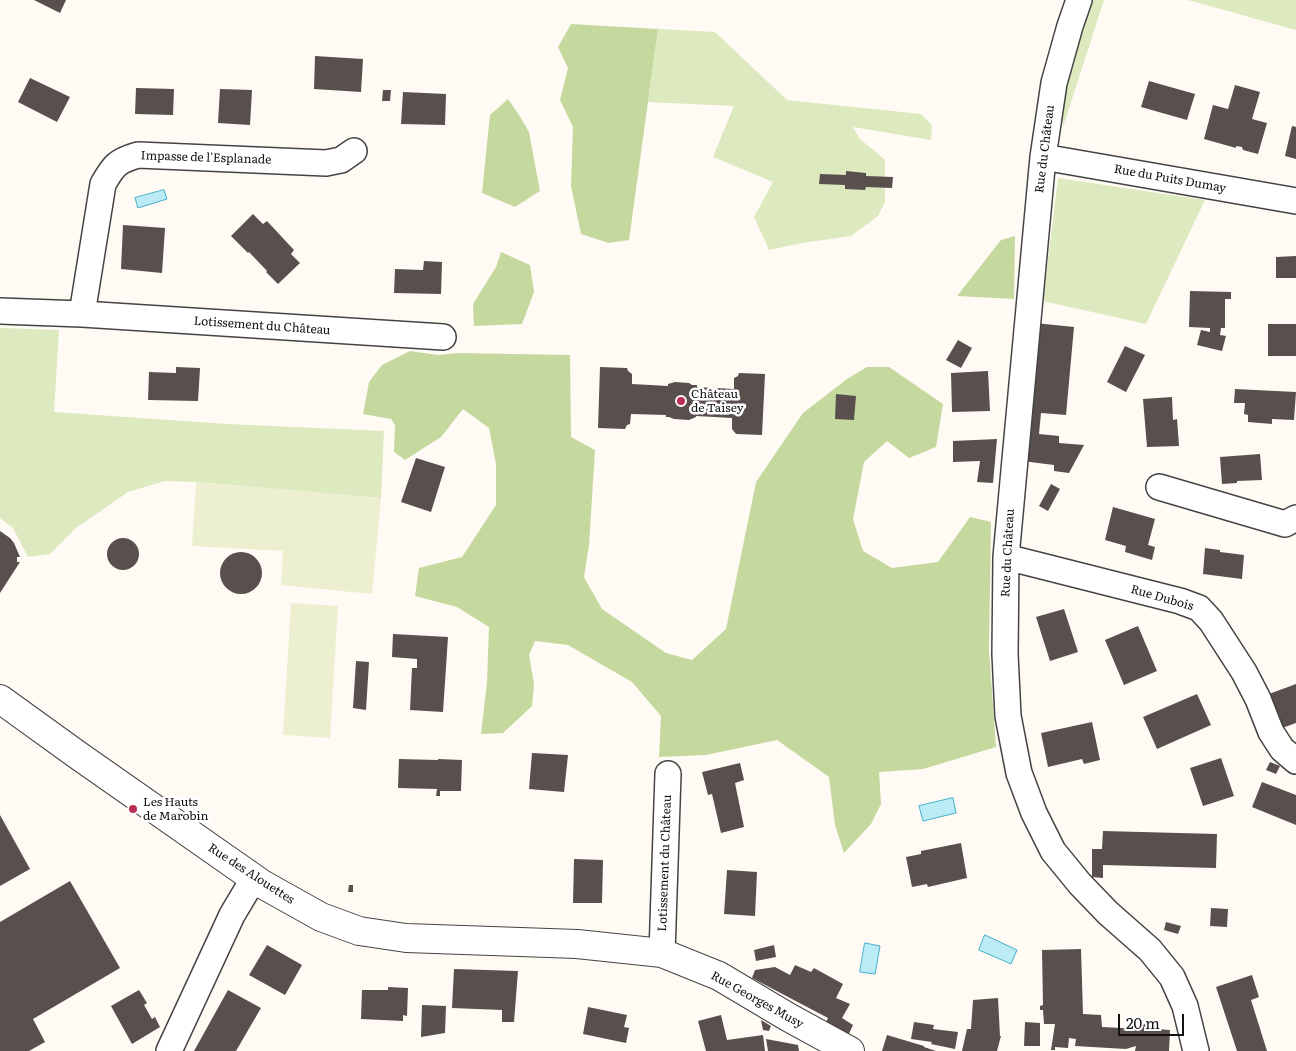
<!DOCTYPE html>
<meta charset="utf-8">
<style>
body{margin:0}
#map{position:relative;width:1296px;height:1051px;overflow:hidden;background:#fffaf4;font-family:Literata,serif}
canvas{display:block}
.scale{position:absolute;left:1118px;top:1014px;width:66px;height:22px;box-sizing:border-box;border:2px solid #111;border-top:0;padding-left:6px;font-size:15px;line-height:18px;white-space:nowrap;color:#111;-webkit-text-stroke:4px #fff;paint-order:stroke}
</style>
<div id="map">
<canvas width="1296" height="1051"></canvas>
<div class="scale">20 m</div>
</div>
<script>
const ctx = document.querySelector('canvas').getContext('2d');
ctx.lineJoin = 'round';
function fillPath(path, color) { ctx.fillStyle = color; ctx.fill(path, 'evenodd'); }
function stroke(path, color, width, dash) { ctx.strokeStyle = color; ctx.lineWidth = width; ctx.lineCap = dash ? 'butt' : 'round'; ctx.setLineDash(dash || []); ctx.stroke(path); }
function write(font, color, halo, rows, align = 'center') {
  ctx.font = font + ' Literata,serif'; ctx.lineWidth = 5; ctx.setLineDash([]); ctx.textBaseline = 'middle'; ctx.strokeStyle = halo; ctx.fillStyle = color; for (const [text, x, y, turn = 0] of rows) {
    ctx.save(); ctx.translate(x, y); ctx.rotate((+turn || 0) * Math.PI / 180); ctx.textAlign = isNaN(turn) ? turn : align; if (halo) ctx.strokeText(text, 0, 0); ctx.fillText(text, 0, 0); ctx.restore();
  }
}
fillPath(new Path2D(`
 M1092,0H1104L1063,127L1062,99L1077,41Z
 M1188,0H1296V30Z
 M658,29L715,32L787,100L921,114L932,125L931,140L853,127L860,139L885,160V202L878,216L851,236L802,243L769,250L754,217L773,182L713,157L734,106L648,102Z
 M1058,178L1205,200L1146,324L1043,301Z
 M0,328L59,330L54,412L227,424L384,431L381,498L196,482L165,481L128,492L76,528L50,554L28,557L13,528L0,518Z`), '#dde9be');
fillPath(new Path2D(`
 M571,24L658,29L629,240L609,243L581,234L571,186L573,127L560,100L568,68L558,47Z
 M508,99L519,115L529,132L540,191L515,207L482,193L490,115Z
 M1015,236L1014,299L957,296L1001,240Z
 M501,252L530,265L534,292L522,324L474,326L473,304L496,267Z
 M410,351L438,355L457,353L570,355L571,437L595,450L589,545L584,577L602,609L666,653L692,660L726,629L756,482L803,413L847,379L867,367H889L943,404L936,447L909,458L887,441L864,462L853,519L863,551L892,568L938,562L970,517L991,522L989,650L996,747L923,769L879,772L881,804L871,824L844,853L835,825L829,777L777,740L706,755L659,757L661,716L632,682L568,645L535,641L529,655L534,684L532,706L503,733L481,734L487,682L489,627L457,607L415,596L419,568L462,557L496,505V464L489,428L463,409L441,437L405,460L394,452L395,425L391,419L363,414L369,382L382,365Z`), '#c5d99e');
fillPath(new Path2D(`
 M196,482L381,498L372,594L281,585L283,551L192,546Z
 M291,603L338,606L330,738L283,735Z`), '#ecf0d0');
const water = new Path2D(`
 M164,190L167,199L138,208L135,198Z
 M953,798L956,813L923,821L919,806Z
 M985,935L1017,950L1011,964L979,950Z
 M865,943L880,946L875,974L860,972Z`);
fillPath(water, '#bbebf4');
stroke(water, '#44b0c9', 1);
fillPath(new Path2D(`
 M34,0H66L60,13Z
 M315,56L363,59L361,92L314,89Z
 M30,78L70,97L57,122L18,102Z
 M1149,81L1195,94L1187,120L1141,107Z
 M1235,85L1260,92L1252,119L1267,123L1258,154L1243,150L1242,147L1236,146V148L1204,139L1213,105L1228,109Z
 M136,88L174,89L173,115L135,114Z
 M220,89L252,90L250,125L218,123Z
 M383,90H391L390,101H382Z
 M403,92L446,94L445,125L401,124Z
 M1292,126L1296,127V159L1285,156Z
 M846,171L866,173V176L893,177L892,188L866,187L865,190L845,189V185L819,184L820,174L846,175Z
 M253,214L263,224L267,221L294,250L291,254L300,263L278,284L266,272L267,271L249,252L248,253L231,236Z
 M123,225L165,228L162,273L121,269Z
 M1296,256V278H1276V257Z
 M424,261L442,262L441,294L394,293L395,269L423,270Z
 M1190,291L1231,292V299H1225V328H1221L1220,335L1226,336L1222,351L1197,345L1201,330L1210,332V328L1189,327Z
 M1035,323L1074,327L1066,415L1041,413L1039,434L1059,436V443L1084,445L1069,473L1054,471V465L1022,461Z
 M1268,324H1296V356H1268Z
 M958,340L972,348L961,368L946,360Z
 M1125,346L1145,355L1126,392L1107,382Z
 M176,367L200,368L198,401L148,400L149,372L176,373Z
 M600,367L627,368L628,371L632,374V384L668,386V384L675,382L689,383L692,385H697V387L716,388L734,389V378L738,376L739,373L765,374L762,435L736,434L732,429V418L696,416V417L689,420L674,419L669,417H666V415L631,414L630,424L627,425L625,429L598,428Z
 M988,371L990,411L952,412L951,373Z
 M1235,389L1296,392L1294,420L1272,419V424L1248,422V415L1244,414L1245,403H1234Z
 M836,394L856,396L854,420L835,419Z
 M1172,397L1173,420L1177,419L1179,446L1147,447L1143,399Z
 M997,439L993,483L977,482L980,461L953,462V441Z
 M1260,454L1262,480L1237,481V483L1222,484L1220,457Z
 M416,458L445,467L431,512L401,502Z
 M1051,484L1060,489L1048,511L1039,506Z
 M1113,507L1155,519L1148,545L1155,547L1152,560L1125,552L1126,546L1105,540Z
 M0,531L10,538L14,543L20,557H17V562H20L0,593Z
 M107 554a16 16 0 1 1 32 0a16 16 0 1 1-32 0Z
 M1205,548L1220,550V552L1244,555L1242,579L1203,574Z
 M220 573a21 21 0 1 1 42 0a21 21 0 1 1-42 0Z
 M1064,609L1078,652L1050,661L1036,617Z
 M1138,626L1157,671L1124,685L1105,640Z
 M393,634L448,637L443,712L410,710L412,668H417V659L392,657Z
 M356,661L369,662L366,710L353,708Z
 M1296,684V723L1282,728L1269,694Z
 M1197,694L1211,725L1157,749L1143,717Z
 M1092,722L1100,760L1084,764L1082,759L1048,767L1041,733Z
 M532,753L568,755L564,792L529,789Z
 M1221,758L1234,796L1203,806L1190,768Z
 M399,759L438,760V759L462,760L461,791H440V796H436L437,789L398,788Z
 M1270,762L1280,766L1276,774L1266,770Z
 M740,763L744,780L735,783L744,827L721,833L712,794L708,795L702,772Z
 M1262,782L1296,795V825L1252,807Z
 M0,815L30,869L0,886Z
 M1103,831L1217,834L1216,868L1103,865V878L1092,877V849H1102Z
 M961,843L967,878L928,887L927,884L912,887L906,857L921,854V851Z
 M574,859L603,860L602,903H573Z
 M727,870L757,872L755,916L724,914Z
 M70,881L120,968L33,1019L45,1042L29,1051H0V922Z
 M349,885H353V892H348Z
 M1211,908L1228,909L1227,927L1210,926Z
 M1166,922L1181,926L1178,934L1164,930Z
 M267,945L302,965L285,995L249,975Z
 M774,945L776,957L756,961L754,950Z
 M1081,949L1083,1014L1101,1015L1102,1027L1142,1029V1024L1157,1025V1029L1170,1030L1169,1051H1135L1136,1046L1126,1049L1075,1046L1076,1039L1069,1038L1068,1048L1055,1047V1050H1051L1055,1024H1044L1043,1010H1040V1006L1043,1005L1042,950Z
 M795,965L811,972L814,968L843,984L836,998L850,1004L842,1018L853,1025L847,1038L824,1026L828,1018L752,978L755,970L775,967L790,975Z
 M454,969L518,971L514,1022H502V1010L452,1008Z
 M1252,975L1259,997L1251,1000L1267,1051H1237L1216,987Z
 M388,987L408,988L407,1016L403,1015V1021L361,1019L362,990H388Z
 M139,990L147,1003L144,1005L152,1019L155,1017L160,1027L132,1044L111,1006Z
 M228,990L261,1008L236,1051H194Z
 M998,998L1000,1036H1001L997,1051H962L967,1029H971L973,1000Z
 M422,1005L446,1006L445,1033L421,1037Z
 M588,1007L627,1015L624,1027L629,1028L626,1043L583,1034Z
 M721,1015L727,1040L763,1035L765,1051H706L698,1021Z
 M761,1020L771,1026L769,1031L763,1030Z
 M914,1022L934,1025L933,1029L958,1032L955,1049L931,1044L932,1042L911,1039Z
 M1025,1022L1040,1023V1046H1024Z
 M887,1035L924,1046V1047L936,1051H882Z
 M766,1039L798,1045L799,1051H768Z`), '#594f4d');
const minor = new Path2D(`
 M1079,0L1070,26L1054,83L1043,157L1006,557L1005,654L1008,716L1019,773L1034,813L1053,851L1080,884L1108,913L1150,950L1172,977L1185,1006L1196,1051
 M1043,157L1296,201
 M0,311L82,314L443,337
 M82,314L103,184C114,165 117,161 138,155L326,163L341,160L354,151
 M1159,487L1285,524L1296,518
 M1006,557L1180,601L1199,608L1211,621L1244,672L1258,699L1271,732L1282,749L1296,761
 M662,953L668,774
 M169,1051L232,915L254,878`);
const tertiary = new Path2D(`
 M0,699L79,756L262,884L321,917L359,931L406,938L577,944L662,953L719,976L788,1017L850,1051`);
stroke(minor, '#444', 28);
stroke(tertiary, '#444', 30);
stroke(minor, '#fff', 25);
stroke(tertiary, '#fff', 28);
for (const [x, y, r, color] of [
 [681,401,5,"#bc2d52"],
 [133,809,5,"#bc2d52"]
]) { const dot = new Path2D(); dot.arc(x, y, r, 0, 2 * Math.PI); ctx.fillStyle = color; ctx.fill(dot); stroke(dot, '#fff', 2); }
write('12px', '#111', '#fff', [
 ["Rue du Château",1045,149,-83],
 ["Impasse de l'Esplanade",206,158,2],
 ["Rue du Puits Dumay",1170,179,10],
 ["Lotissement du Château",262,326,4],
 ["Rue du Château",1008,553,-87],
 ["Rue Dubois",1162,598,16],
 ["Lotissement du Château",665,863,-88],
 ["Rue des Alouettes",251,874,33],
 ["Rue Georges Musy",757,1000,29]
]);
write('12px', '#111', '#fff', [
 ["Château",691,394],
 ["de Taisey",691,408],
 ["Les Hauts",143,802],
 ["de Marobin",143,816]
], 'left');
</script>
